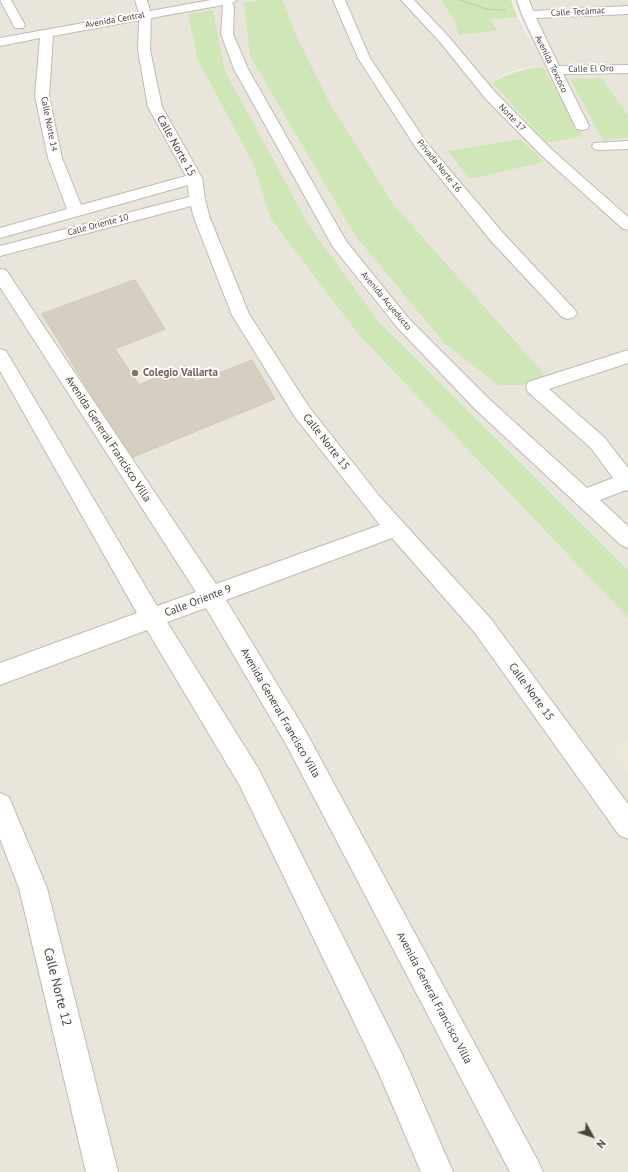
<!DOCTYPE html>
<meta charset="utf-8">
<style>
body{margin:0}
#map{position:relative;width:628px;height:1172px;overflow:hidden;background:#f5f3ec;font-family:"PT Sans",sans-serif}
canvas{display:block}
.north{position:absolute;left:572px;top:1116px;width:40px;height:40px;-webkit-text-stroke:3px #fff;paint-order:stroke;rotate:130deg;font-size:11px;font-weight:700;line-height:16px;text-align:center;color:#494439}
.north::after{content:'';display:block;margin:auto;width:14px;height:18px;background:#494439;clip-path:polygon(50% 0,100% 100%,50% 72%,0 100%)}
</style>
<div id="map">
<canvas width="628" height="1172"></canvas>
<div class="north">N</div>
</div>
<script>
const ctx = document.querySelector('canvas').getContext('2d');
ctx.lineJoin = 'round';
function fillPath(path, color) { ctx.fillStyle = color; ctx.fill(path, 'evenodd'); }
function stroke(path, color, width, dash) { ctx.strokeStyle = color; ctx.lineWidth = width; ctx.lineCap = dash ? 'butt' : 'round'; ctx.setLineDash(dash || []); ctx.stroke(path); }
function write(font, color, halo, rows, align = 'center') {
  ctx.font = font + ' "PT Sans",sans-serif'; ctx.lineWidth = 4; ctx.setLineDash([]); ctx.textBaseline = 'middle'; ctx.strokeStyle = halo; ctx.fillStyle = color; for (const [text, x, y, turn = 0] of rows) {
    ctx.save(); ctx.translate(x, y); ctx.rotate((+turn || 0) * Math.PI / 180); ctx.textAlign = isNaN(turn) ? turn : align; if (halo) ctx.strokeText(text, 0, 0); ctx.fillText(text, 0, 0); ctx.restore();
  }
}
fillPath(new Path2D(`
 M0,0H441L455,22L458,35L498,31L491,20L518,17L535,50L513,0H628V570L432,375L405,383L628,618V742L612,751L628,772V1172H0ZM543,67L583,136H582L547,143L492,83L503,75L521,69Z`), '#e9e5da');
fillPath(new Path2D(`
 M628,742V772L612,751Z`), '#ede8d6');
fillPath(new Path2D(`
 M260,0H283L294,31L329,102L393,204L545,375L523,385H498L444,343L355,235L250,56L244,3Z
 M441,0H511L518,17L491,20L498,31L458,35L455,22Z
 M213,10L225,71L308,224L378,321L628,570V618L360,336L271,219L253,163L198,60L188,14Z
 M543,67L583,136L547,143L492,83C508,72 524,69 543,67Z
 M601,78L628,115V138L603,140L570,79Z
 M520,139L544,162L470,179L448,151Z`), '#cfe7b7');
const building = new Path2D(`
 M135,280L165,329L115,349L139,385L186,365L196,382L252,360L275,399L133,457L91,394L42,314Z`);
fillPath(building, '#d6cfc1');
stroke(building, '#d1c7b5', 1);
const minor = new Path2D(`
 M0,0H11L25,25L23,28H15Z
 M135,0H147L150,11L211,0H237L232,3L234,6L233,34L248,69L346,241L409,319L489,399L587,488L613,478L591,448L528,392L526,387L528,382L628,350V363L549,389L605,438L628,468V491L626,490L600,500L628,526V548L621,545L475,409L397,327L333,247L234,69L221,34L223,5L151,18L150,50L162,107L202,178L205,200L210,218L249,314L309,407L380,497L491,619L628,804V839L619,835L475,633L392,538L226,600L305,730L538,1161L543,1172H510L287,746L206,608L167,622L258,768L402,1054L453,1172H421L380,1076L240,786L147,630L0,685V663L137,613L0,371V349L6,351L157,606L196,592L0,287V269L6,270L216,584L380,525L295,417L232,315L194,218L191,206L0,256V246L189,197L188,185L0,238V228L67,209L48,158L35,96L40,38L0,46V38L139,13ZM139,20L138,50L148,107L186,176L81,205L62,158L49,96L53,36Z
 M333,0H345L370,58L426,142L503,233L574,309L577,313L574,317L568,319L562,317L491,241L416,148L358,58Z
 M401,0H414L448,36L495,92L551,149L628,217V230L622,228L541,155L485,98L440,42Z
 M517,0H529L533,11L628,6V14L536,18L559,66L628,65V73L563,74L589,126L587,129L582,130L577,129L575,126L522,15Z
 M628,141V149L599,150L594,149L592,146L594,143Z
 M0,793L9,797L47,888L118,1172H86L19,888L0,839Z`);
stroke(minor, '#c0bbae', 2);
stroke(new Path2D(`
 M460,0L486,9L506,10`), '#c2b8a0', 1.5, [1, 1]);
fillPath(minor, '#fff');
for (const [x, y, r, color] of [
 [135,373,4,"#8d6e63"]
]) { const dot = new Path2D(); dot.arc(x, y, r, 0, 2 * Math.PI); ctx.fillStyle = color; ctx.fill(dot); stroke(dot, '#fff', 1.5); }
write('9px', '#494439', '#fff', [
 ["Calle Tecámac",578,12,-3],
 ["Avenida Central",115,20,-10],
 ["Avenida Texcoco",551,64,64],
 ["Calle El Oro",591,69,-1],
 ["Norte 17",512,118,46],
 ["Calle Norte 14",49,124,79],
 ["Privada Norte 16",439,166,51],
 ["Calle Oriente 10",98,225,-15],
 ["Avenida Acueducto",386,301,50]
]);
write('11px', '#494439', '#fff', [
 ["Calle Norte 15",176,146,61],
 ["Avenida General Francisco Villa",108,439,57],
 ["Calle Norte 15",326,442,52],
 ["Calle Oriente 9",198,601,-21],
 ["Calle Norte 15",531,692,54],
 ["Avenida General Francisco Villa",280,713,60],
 ["Avenida General Francisco Villa",434,998,62]
]);
write('bold 11px', '#785e54', '#fff', [
 ["Colegio Vallarta",143,373]
], 'left');
write('13px', '#494439', '#fff', [
 ["Calle Norte 12",57,987,76]
]);
</script>
